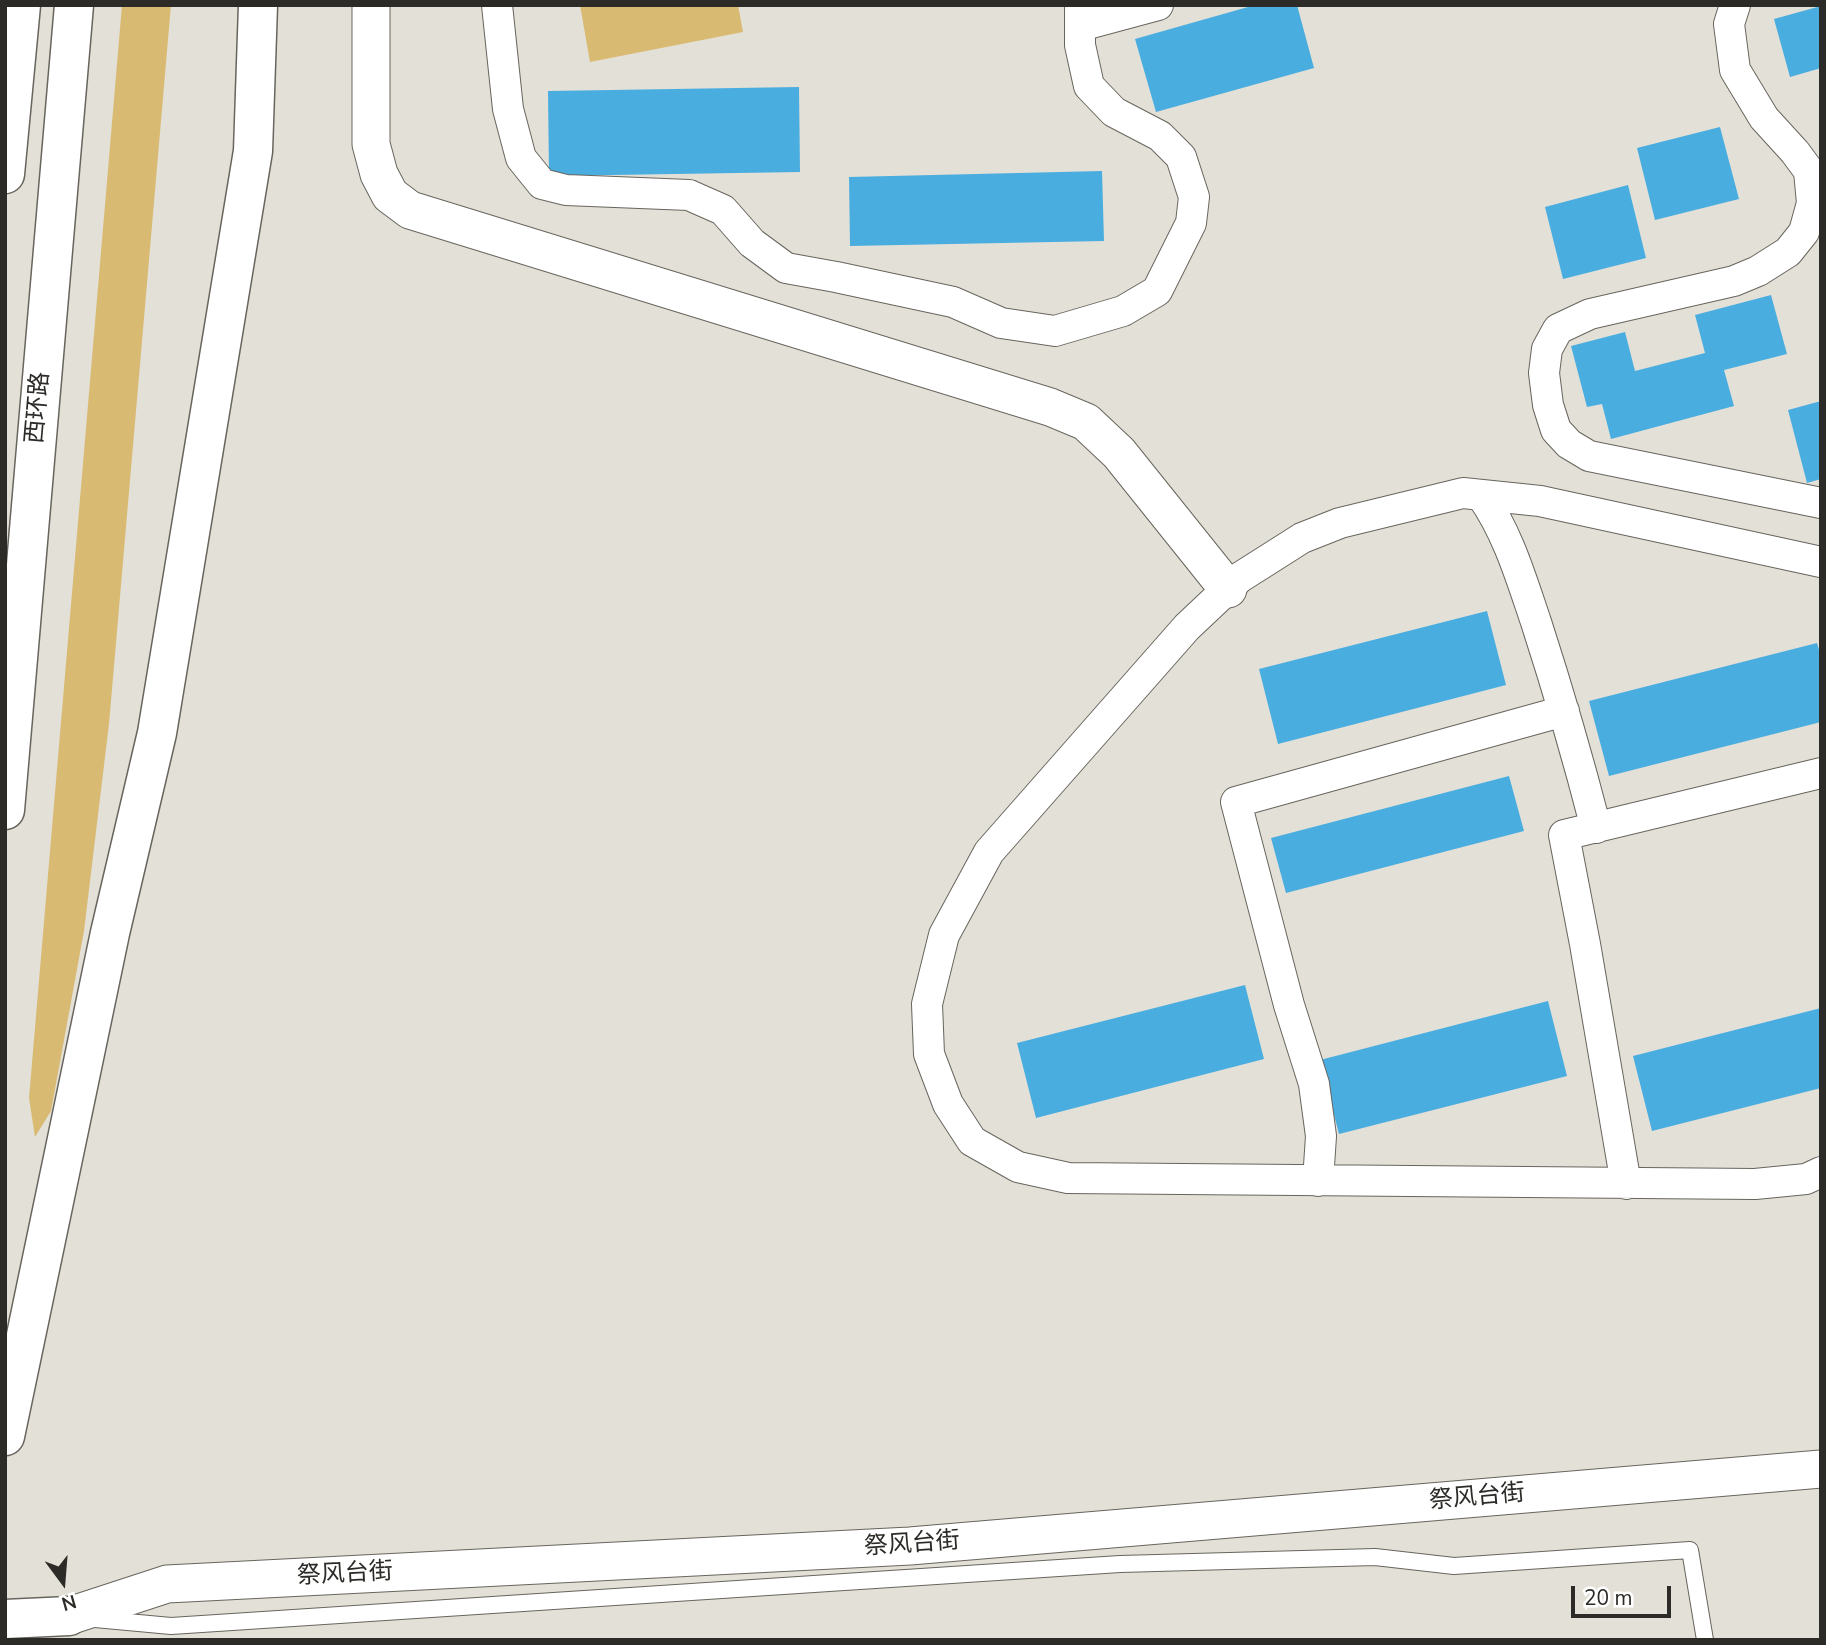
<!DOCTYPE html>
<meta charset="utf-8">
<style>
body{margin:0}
#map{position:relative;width:1826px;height:1645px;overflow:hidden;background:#e3e0d7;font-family:"Nunito Sans",sans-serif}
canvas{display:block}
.frame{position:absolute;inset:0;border:7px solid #2c2b27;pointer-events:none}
.north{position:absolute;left:28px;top:1547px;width:70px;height:70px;-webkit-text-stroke:5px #fff;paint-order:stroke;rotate:164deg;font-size:19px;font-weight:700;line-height:28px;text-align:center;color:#2c2b27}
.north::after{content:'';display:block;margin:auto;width:24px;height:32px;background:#2c2b27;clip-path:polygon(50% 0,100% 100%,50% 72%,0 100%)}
.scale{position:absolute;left:1571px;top:1586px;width:100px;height:32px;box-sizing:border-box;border:4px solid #2c2b27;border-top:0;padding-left:9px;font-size:21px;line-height:24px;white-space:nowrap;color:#2c2b27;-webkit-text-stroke:5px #fff;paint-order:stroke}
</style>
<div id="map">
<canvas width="1826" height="1645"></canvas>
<div class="frame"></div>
<div class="north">N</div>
<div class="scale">20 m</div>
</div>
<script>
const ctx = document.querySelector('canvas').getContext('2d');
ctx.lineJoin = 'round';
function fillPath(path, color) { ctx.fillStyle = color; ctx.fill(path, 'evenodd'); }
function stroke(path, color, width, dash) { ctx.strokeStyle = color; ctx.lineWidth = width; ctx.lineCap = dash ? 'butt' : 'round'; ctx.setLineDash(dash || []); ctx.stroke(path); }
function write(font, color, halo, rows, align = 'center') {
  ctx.font = font + ' "Nunito Sans","Noto Sans SC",sans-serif'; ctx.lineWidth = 5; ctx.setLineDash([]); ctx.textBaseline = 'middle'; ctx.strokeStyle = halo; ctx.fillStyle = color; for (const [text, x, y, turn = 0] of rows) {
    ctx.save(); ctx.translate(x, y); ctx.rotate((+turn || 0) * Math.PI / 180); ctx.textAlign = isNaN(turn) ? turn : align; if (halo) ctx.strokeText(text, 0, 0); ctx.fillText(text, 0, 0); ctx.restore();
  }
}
fillPath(new Path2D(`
 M122,5H171L109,724L84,931L51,1111L35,1137L29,1098Z
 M580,5H738L743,32L590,62Z`), '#d9ba73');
fillPath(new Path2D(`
 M1255,5H1297L1314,68L1156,112L1135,39Z
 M1821,6V68L1790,77L1774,19Z
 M799,87L800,172L549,176L548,91Z
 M1720,127L1739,199L1655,220L1637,148Z
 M1102,171L1104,241L850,246L849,177Z
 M1628,185L1646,258L1563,279L1545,207Z
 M1771,295L1787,354L1724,370L1734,406L1611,439L1602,404L1587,407L1571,346L1625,332L1635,371L1705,353L1695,315Z
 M1821,401V479L1807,483L1788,410Z
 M1487,611L1506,685L1278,744L1259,669Z
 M1817,643L1821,656V722L1609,776L1589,701Z
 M1509,776L1524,831L1286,893L1271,838Z
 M1245,985L1264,1059L1036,1118L1017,1043Z
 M1548,1001L1567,1076L1339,1134L1320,1060Z
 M1821,1008V1088L1652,1131L1633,1056Z`), '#4aade0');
const service = new Path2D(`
 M95,1619L171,1626L1120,1564L1375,1557L1454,1566L1690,1550L1705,1640`);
const minor = new Path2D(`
 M497,5L508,109L521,158L542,184L566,190L689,195L723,210L752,243L786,268L836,277L953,302L1001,323L1055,331L1123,311L1157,291L1191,223L1194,197L1181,157L1160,136L1114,112L1089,86L1080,45V5
 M1735,5L1729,24L1735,70L1764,118L1795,152L1809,171L1812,203L1804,232L1788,252L1758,271L1734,281L1590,314L1558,329L1547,349L1544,373L1548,405L1556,430L1569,444L1589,456L1821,503
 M1080,26L1158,5
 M1481,495C1508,533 1521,578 1536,622C1558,690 1578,758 1596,828
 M1821,562L1540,501L1463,493L1340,523L1302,538L1239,578L1187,627L989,852L944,935L927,1004L929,1054L948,1104L972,1141L1018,1167L1068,1178L1755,1184L1806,1179L1821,1172
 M1318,1181L1321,1136L1314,1084L1289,1005L1236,802L1564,711
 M1626,1184L1585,944L1564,835L1821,773`);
const tertiary = new Path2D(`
 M371,5V144L379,174L390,195L410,210L1050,407L1086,422L1119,453L1228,589
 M69,1616L167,1584L910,1546L1821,1469`);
const secondary = new Path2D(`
 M5,1436L110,933L157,733L253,151L258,5
 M5,1619L69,1616`);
const trunk = new Path2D(`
 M5,174L21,5
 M5,810L74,5`);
stroke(service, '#68655e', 18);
stroke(minor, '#68655e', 32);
stroke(tertiary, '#68655e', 39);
stroke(secondary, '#68655e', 41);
stroke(trunk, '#68655e', 41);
stroke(service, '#fff', 16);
stroke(minor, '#fff', 30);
stroke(tertiary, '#fff', 37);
stroke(secondary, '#fff', 38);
stroke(trunk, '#fff', 38);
write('24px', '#2c2b27', '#fff', [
 ["西环路",39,408,-85],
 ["祭风台街",1477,1498,-5],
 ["祭风台街",912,1545,-4],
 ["祭风台街",345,1575,-3]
]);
</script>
